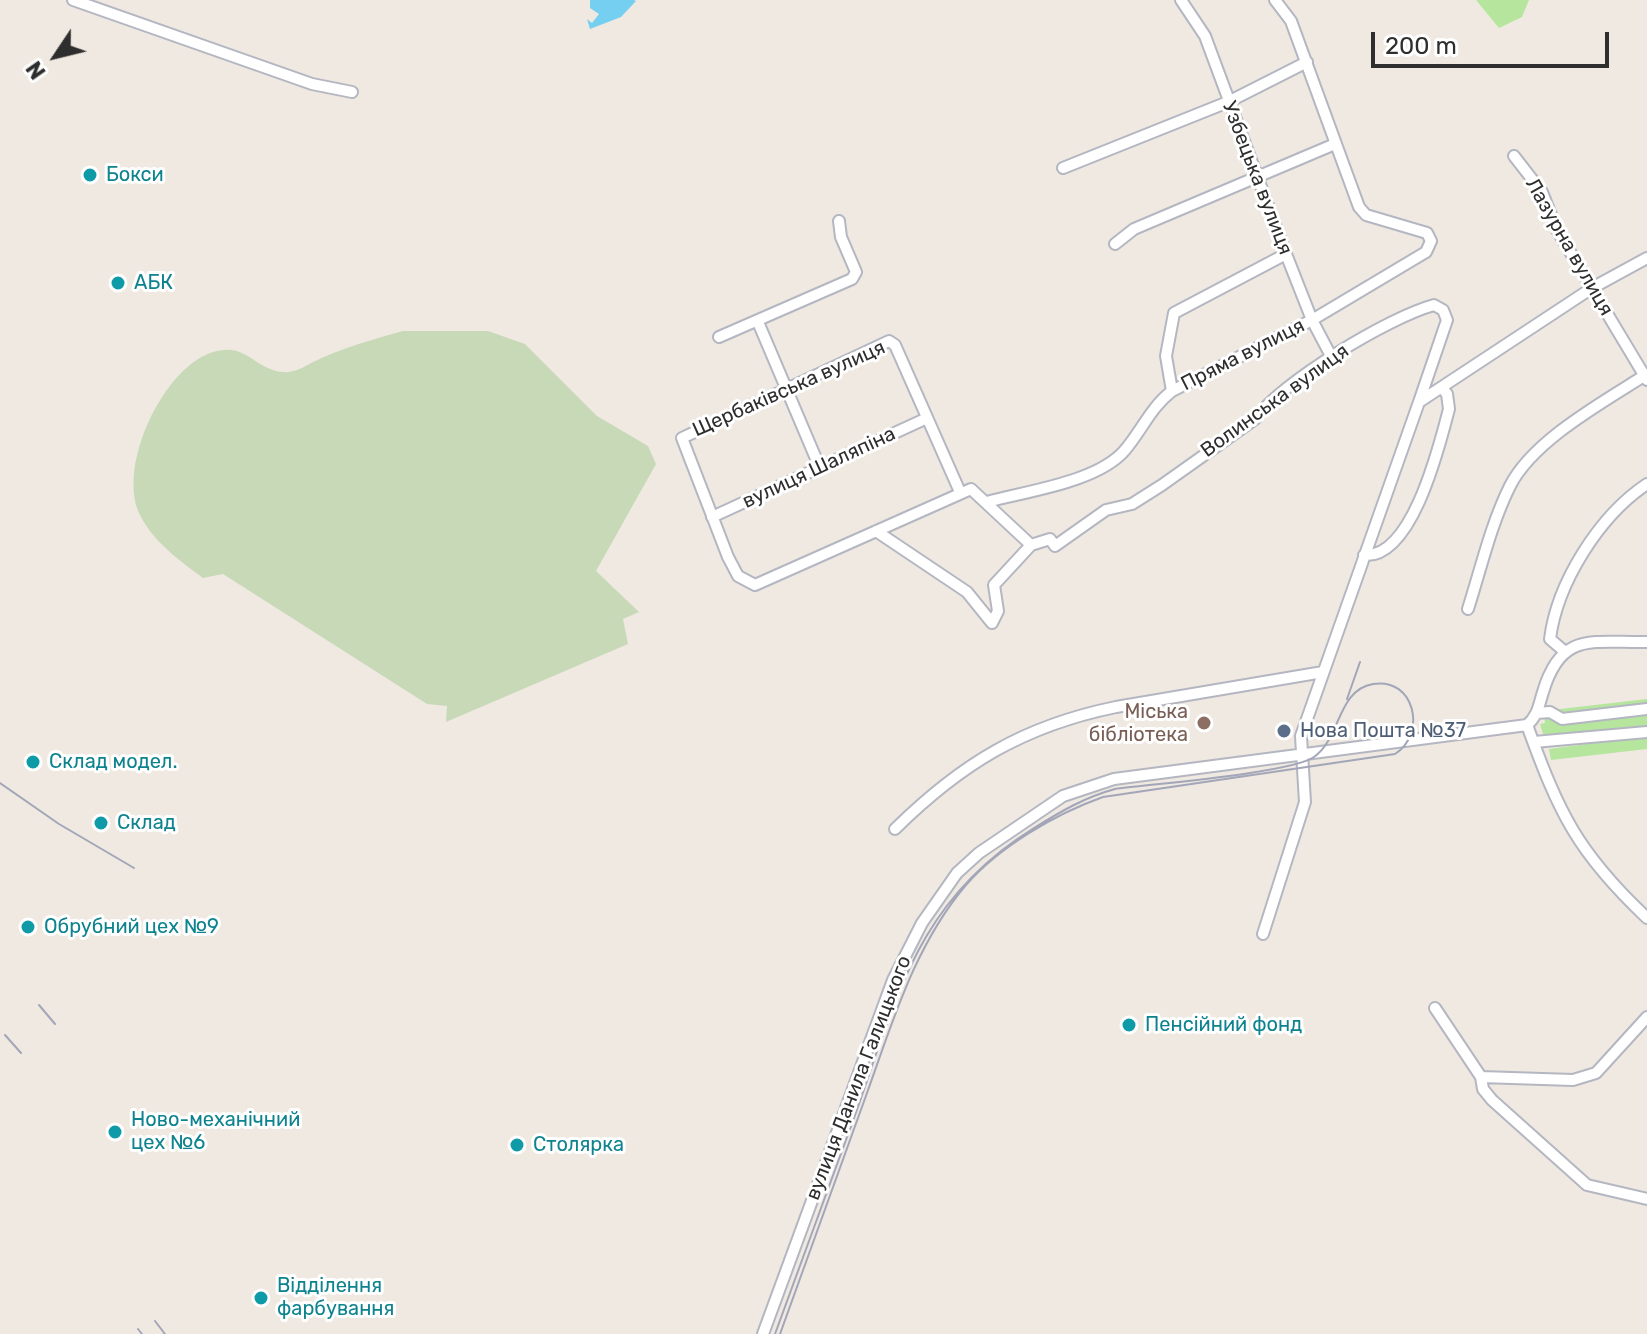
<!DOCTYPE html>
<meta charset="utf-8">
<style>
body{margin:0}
#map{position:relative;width:1647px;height:1334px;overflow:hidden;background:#efe9e1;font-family:Rubik,sans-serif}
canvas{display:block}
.north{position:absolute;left:16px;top:16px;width:80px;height:80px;-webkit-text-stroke:6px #fff;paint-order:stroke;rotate:235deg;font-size:22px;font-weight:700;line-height:32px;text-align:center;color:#2e2e2e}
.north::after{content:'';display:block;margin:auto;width:28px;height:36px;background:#2e2e2e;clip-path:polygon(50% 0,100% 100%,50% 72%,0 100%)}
.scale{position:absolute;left:1371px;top:32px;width:238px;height:36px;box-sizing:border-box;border:4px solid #2e2e2e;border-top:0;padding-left:10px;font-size:24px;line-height:28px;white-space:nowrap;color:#2e2e2e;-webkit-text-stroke:6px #fff;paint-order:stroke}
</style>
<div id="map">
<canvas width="1647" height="1334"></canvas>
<div class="north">N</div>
<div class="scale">200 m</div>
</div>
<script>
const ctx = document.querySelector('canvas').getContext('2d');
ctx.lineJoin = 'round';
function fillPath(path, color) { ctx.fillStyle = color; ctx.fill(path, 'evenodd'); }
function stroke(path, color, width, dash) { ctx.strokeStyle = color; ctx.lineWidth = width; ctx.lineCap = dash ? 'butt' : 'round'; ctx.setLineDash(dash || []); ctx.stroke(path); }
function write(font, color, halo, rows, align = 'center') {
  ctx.font = font + ' Rubik,sans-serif'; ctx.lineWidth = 6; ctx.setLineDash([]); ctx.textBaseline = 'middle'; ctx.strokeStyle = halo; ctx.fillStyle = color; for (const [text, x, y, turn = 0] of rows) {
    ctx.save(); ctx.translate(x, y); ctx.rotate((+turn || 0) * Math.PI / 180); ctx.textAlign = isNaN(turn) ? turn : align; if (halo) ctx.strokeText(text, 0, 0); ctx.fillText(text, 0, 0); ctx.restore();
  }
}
fillPath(new Path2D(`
 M1476,0H1529L1522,17L1499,28Z
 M1647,699V749L1551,760L1549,749L1587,744L1588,740L1544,737L1540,724L1545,723L1543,711Z`), '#b6e59e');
fillPath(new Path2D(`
 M403,331H488L525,344L597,416L648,446L656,464L596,571L639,612L623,619L628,644L446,722L447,706L427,704L223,574L203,578C179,560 152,541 139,513C118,465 162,371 210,353C247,340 252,369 283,372C292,373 303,368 311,363C341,348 371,340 403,331Z`), '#c8d9b8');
fillPath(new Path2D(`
 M590,0H634L636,1L621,17L590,29L587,19L592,23L599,14L590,8Z`), '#75cff0');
const minor = new Path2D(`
 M73,0L312,84L352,92
 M1181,0L1205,36L1286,254L1312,320L1332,358
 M1514,156L1542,192L1557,230L1647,380
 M1063,168L1228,102L1307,62
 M1115,244L1134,229L1335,144
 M758,322L820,468
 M719,337L852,279L856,272L841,237L839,221
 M1172,391L1166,356L1174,313L1286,254
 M987,502C1027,491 1098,482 1125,450C1142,430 1151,407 1172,391L1312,320L1426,252L1431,241L1427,233L1366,215L1359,207L1291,21L1275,0
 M712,517L925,419
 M876,531L967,592L992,623L998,611L994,585L1031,545L971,489L755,585L738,576L728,557L682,438L889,341L895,345L960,492
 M1031,545L1050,539L1055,546L1106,510L1132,504L1162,485L1255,419C1284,381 1387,318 1434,305L1443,310L1447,320L1419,402
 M1364,555C1412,559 1439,447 1449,409L1447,394L1442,388
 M1468,609C1481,568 1491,524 1510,486C1533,440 1605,401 1647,374
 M1564,651L1550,639C1557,583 1599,516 1647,484
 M1537,713L1550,712L1562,719L1647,709
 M1527,725C1559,813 1577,852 1647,918
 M1527,725C1538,716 1539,704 1543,692C1561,631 1592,643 1647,642
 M1534,742L1647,732
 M895,829C961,764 1023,726 1116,707L1323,672
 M1263,934L1305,802L1301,736L1419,402L1592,288L1647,258
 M1435,1008L1481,1077L1573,1080L1596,1073L1647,1017
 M1481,1077L1483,1089L1492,1100L1587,1185L1647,1199
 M763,1334L893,980L922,923L957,873L979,853L1063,796L1114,779L1527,725`);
stroke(minor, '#b4b7c1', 14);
stroke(minor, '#fff', 10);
stroke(new Path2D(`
 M1347,699L1360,662
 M775,1334C801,1262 828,1190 854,1118C897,997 917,900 1034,828C1060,812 1085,797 1115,789C1152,784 1291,773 1314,757C1341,738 1337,690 1373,684C1415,677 1427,734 1395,754L1103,797C1055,814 999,847 966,885C915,945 893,1021 867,1093C838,1174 809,1254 780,1334`), '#a3a6b8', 2);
stroke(new Path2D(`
 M0,783L59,824L134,868
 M39,1005L55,1024
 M5,1035L21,1053
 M155,1321L165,1334
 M138,1329L142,1334`), '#a3a6b8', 2);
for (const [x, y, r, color] of [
 [90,175,8,"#0f9aa8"],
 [118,283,8,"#0f9aa8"],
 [1204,723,8,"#8d6e63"],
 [1284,731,8,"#5c6f8a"],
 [33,762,8,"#0f9aa8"],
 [101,823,8,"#0f9aa8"],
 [28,927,8,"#0f9aa8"],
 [1129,1025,8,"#0f9aa8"],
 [115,1132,8,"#0f9aa8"],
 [517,1145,8,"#0f9aa8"],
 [261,1298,8,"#0f9aa8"]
]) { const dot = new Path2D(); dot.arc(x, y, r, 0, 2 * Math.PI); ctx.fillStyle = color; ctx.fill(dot); stroke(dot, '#fff', 3); }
write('20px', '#0d838f', '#fff', [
 ["Бокси",106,175],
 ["АБК",134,283],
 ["Склад модел.",49,762],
 ["Склад",117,823],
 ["Обрубний цех №9",44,927],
 ["Пенсійний фонд",1145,1025],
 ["Ново-механічний",131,1120],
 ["цех №6",131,1143],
 ["Столярка",533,1145],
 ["Відділення",277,1286],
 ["фарбування",277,1309]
], 'left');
write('20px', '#2e2e2e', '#fff', [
 ["Узбецька вулиця",1257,178,69],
 ["Лазурна вулиця",1569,247,60],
 ["Пряма вулиця",1243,355,-27],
 ["Щербаківська вулиця",789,389,-24],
 ["Волинська вулиця",1275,401,-36],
 ["вулиця Шаляпіна",819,468,-25],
 ["вулиця Данила Галицького",859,1078,-69]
]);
write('20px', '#785e54', '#fff', [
 ["Міська",1188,712],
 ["бібліотека",1188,735]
], 'right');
write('20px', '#4e5e75', '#fff', [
 ["Нова Пошта №37",1300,731]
], 'left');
</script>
